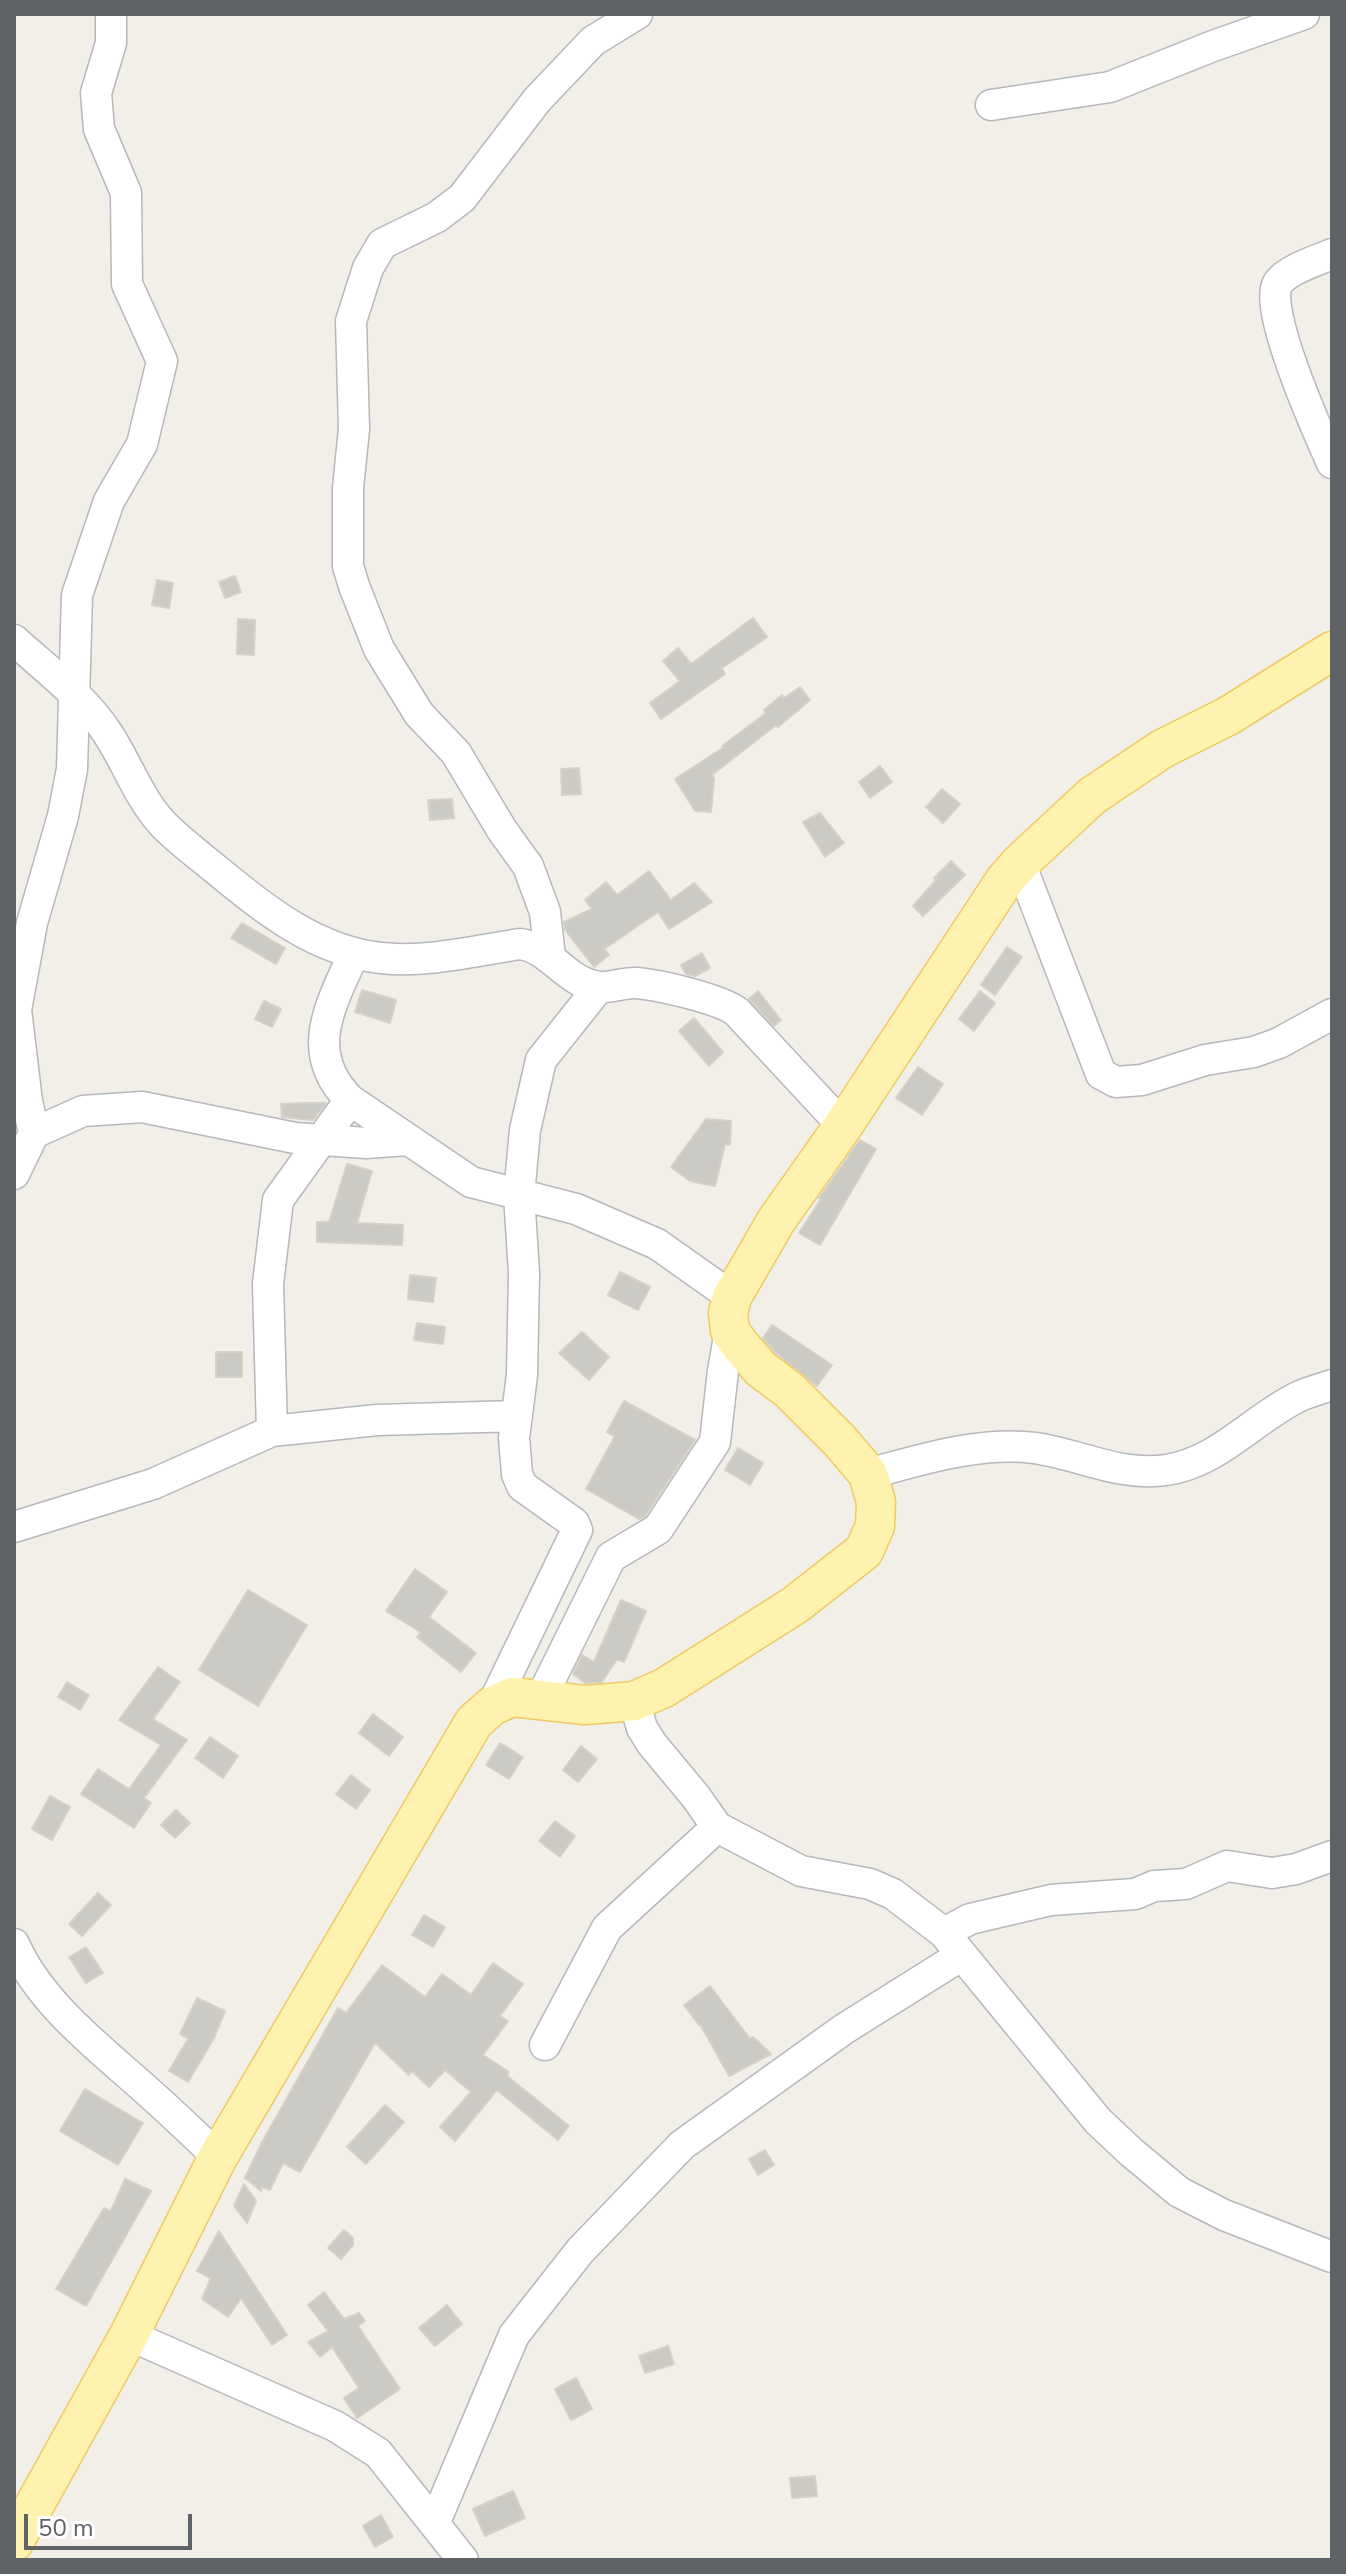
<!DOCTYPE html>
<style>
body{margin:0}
#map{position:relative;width:1346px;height:2574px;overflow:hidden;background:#f1efe8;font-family:"Nunito Sans",sans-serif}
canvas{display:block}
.frame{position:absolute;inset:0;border:16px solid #5f6368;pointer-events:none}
.scale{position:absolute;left:24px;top:2514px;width:168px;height:36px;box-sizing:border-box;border:4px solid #5f6368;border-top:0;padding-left:10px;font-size:24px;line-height:28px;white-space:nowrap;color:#5f6368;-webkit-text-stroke:6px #fff;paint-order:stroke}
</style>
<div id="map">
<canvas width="1346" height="2574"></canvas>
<div class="frame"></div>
<div class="scale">50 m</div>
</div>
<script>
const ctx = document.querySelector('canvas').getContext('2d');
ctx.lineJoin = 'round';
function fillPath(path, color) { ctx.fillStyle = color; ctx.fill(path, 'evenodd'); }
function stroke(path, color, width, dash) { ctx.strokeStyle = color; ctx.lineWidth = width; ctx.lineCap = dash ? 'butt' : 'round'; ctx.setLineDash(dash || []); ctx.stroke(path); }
const building = new Path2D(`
 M235,576L241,592L225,598L219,582Z
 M157,580L173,583L169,608L152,605Z
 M753,618L767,637L722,668L725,674L661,719L650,703L680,681L663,661L678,648L691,664Z
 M238,619L255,620L254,655L237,654Z
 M800,687L810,700L778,727L776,725L712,775L714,778L711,812L695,811L675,779L723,748L722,746L766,713L764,710L782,695L784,698Z
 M880,766L892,782L870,798L859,782Z
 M579,768L581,794L562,795L561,769Z
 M942,789L960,804L943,823L926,807Z
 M452,799L454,818L430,820L428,800Z
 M820,813L844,843L825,857L803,822Z
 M951,861L965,875L923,916L913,906L936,880L934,878Z
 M649,871L671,900L694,883L712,902L669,929L658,912L604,949L609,955L594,967L565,930L564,922L592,909L585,900L606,882L617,895Z
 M242,923L285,948L276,964L231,938Z
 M1007,947L1022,957L995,995L981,985Z
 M702,953L710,968L695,976L686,974L681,965Z
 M362,990L396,1000L390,1023L355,1012Z
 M758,991L781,1020L774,1026L749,999Z
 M980,991L995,1003L974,1031L959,1019Z
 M264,1001L281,1009L272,1027L255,1019Z
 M694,1018L723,1052L709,1066L679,1031Z
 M918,1067L943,1084L922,1115L896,1098Z
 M308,1103H326L313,1120L282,1117L281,1104Z
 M706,1119L731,1121L730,1145L725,1144L715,1186L690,1181L671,1167Z
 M860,1140L876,1149L820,1245L799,1233L821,1199L819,1198Z
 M347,1164L372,1171L357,1223L403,1225L402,1245L317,1242V1222H329Z
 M620,1272L650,1287L638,1310L608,1295Z
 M410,1275L436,1278L433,1302L408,1299Z
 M417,1323L445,1327L443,1344L414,1340Z
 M772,1325L832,1365L817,1386L776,1353L763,1338Z
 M582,1332L609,1357L589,1380L559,1353Z
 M216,1352H242V1377H216Z
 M624,1401L695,1440L645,1516L639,1519L586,1489L615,1436L607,1432Z
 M738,1448L763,1463L750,1485L725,1470Z
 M415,1569L447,1592L429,1617L476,1653L461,1672L417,1637L421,1632L386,1611Z
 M248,1590L307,1625L258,1706L199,1670Z
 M621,1600L646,1611L624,1662L617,1659L602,1682L585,1683L573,1674L582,1655L594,1662Z
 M158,1667L180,1682L153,1719L187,1740L144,1798L151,1803L134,1828L81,1794L98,1769L129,1789L161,1745L119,1720Z
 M67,1682L89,1695L80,1710L58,1697Z
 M373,1714L403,1737L389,1756L359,1733Z
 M210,1737L238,1756L223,1778L195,1758Z
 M500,1743L523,1757L509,1779L486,1765Z
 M581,1746L597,1759L578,1782L563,1770Z
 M351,1775L370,1790L356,1809L336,1794Z
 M50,1796L70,1807L52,1840L32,1829Z
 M176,1810L190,1823L175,1838L161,1825Z
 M555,1821L575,1836L560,1857L539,1841Z
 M98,1893L111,1905L82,1936L69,1924Z
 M424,1915L445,1927L433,1947L412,1935Z
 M86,1947L103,1973L86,1983L69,1957Z
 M493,1963L523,1984L500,2016L508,2021L483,2055L509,2072L507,2076L569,2126L558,2140L497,2090L455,2141L440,2127L471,2092L445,2070L429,2087L412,2071L409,2075L375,2043L300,2172L283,2163L270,2190L262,2187L261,2191L245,2178L261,2144L338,2008L346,2013L382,1965L425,1997L442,1974L471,1995Z
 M710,1986L750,2039L753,2037L771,2054L729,2076L700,2024L699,2025L684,2005Z
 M197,1998L225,2011L214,2038L188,2082L169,2071L188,2039L180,2034Z
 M85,2089L143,2123L118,2165L60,2131Z
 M385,2105L404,2122L366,2164L347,2147Z
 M765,2150L774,2165L758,2175L749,2159Z
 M125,2179L151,2191L86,2306L56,2289L104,2208L111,2211Z
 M244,2184L256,2201L247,2223L234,2206Z
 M344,2230L353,2238V2245L341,2259L328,2248Z
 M219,2231L287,2335L272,2345L241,2298L228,2317L202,2299L211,2278L197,2271Z
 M324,2292L344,2319L359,2313L365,2321L358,2326L400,2389L357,2418L344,2398L359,2388L332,2347L320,2357L308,2342L328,2331L308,2305Z
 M447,2305L462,2324L435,2346L419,2328Z
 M668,2346L674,2364L645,2373L639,2356Z
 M576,2378L592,2409L571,2420L555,2389Z
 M815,2476L817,2496L792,2498L790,2478Z
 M513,2491L525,2518L485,2536L473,2509Z
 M381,2515L393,2537L375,2547L363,2526Z`);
fillPath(building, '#cccac5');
stroke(building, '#d6d1c6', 2);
const minor = new Path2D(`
 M991,105L1110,87L1213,46L1304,14
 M1332,254C1316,261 1288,269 1278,283C1262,308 1319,434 1332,463
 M14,640C46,669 85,698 108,734C127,763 139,798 162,823C177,839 196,853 213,867C262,907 314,951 381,958C426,963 475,951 520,944C551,948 567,984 600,987C612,988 625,982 637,983C659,985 721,999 737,1012L843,1126
 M1020,863L1101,1074L1116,1082L1142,1080L1205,1060L1254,1052L1279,1043L1332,1014
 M354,953C331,1005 302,1052 350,1100L471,1182L576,1209L657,1244L732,1297
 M550,957L545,912L528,866L502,830L456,753L419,714L379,649L354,586L348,566V488L354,429L351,321L368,268L382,244L437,217L462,198L537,100L593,41L637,14
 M34,1133L27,1101L16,1010L32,923L63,816L72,769L77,595L109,501L142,444L162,361L127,284L126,193L99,129L96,93L111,43V14
 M14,1174L34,1133L83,1111L142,1107L295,1138L366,1143L407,1140
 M272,1431L268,1284L278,1200L350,1100
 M868,1474C921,1460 978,1441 1035,1448C1078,1454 1121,1477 1166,1470C1217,1463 1253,1419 1298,1397C1308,1392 1321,1389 1332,1385
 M14,1527L153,1484L272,1431L377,1420L517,1416
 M541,1698L611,1557L658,1529L715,1442L723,1371L730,1331
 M634,1701L642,1728L652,1744L696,1797L717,1827L801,1871L870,1884L893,1894L944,1933L1098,2121L1131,2152L1179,2192L1224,2215L1332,2257
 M492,1706L577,1530L574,1523L522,1486L517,1474L514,1438L522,1375L524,1273L519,1195L525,1130L541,1060L599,987
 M944,1933L970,1919L1051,1900L1135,1894L1154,1886L1186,1884L1227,1866L1272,1873L1296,1869L1332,1856
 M14,1944C40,2003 98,2047 145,2089C170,2111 194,2134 218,2157
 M545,2045L607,1928L717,1827
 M129,2335L335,2426L378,2453L463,2560
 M435,2522L514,2335L580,2251L682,2145L844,2029L962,1955`);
const major = new Path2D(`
 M14,2542L129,2335L218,2157L474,1722L492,1706L512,1697L585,1705L611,1703L634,1701L664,1688L795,1605L864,1551L875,1526L876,1502L868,1474L840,1441L789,1390L761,1369L741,1346L730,1331L728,1313L732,1297L776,1221L843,1126L1005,880L1020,863L1092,796L1162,749L1228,716L1332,651`);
stroke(minor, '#b5b8bc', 33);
stroke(major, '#f2c960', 41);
stroke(minor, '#fff', 30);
stroke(major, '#fff2af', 38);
</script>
